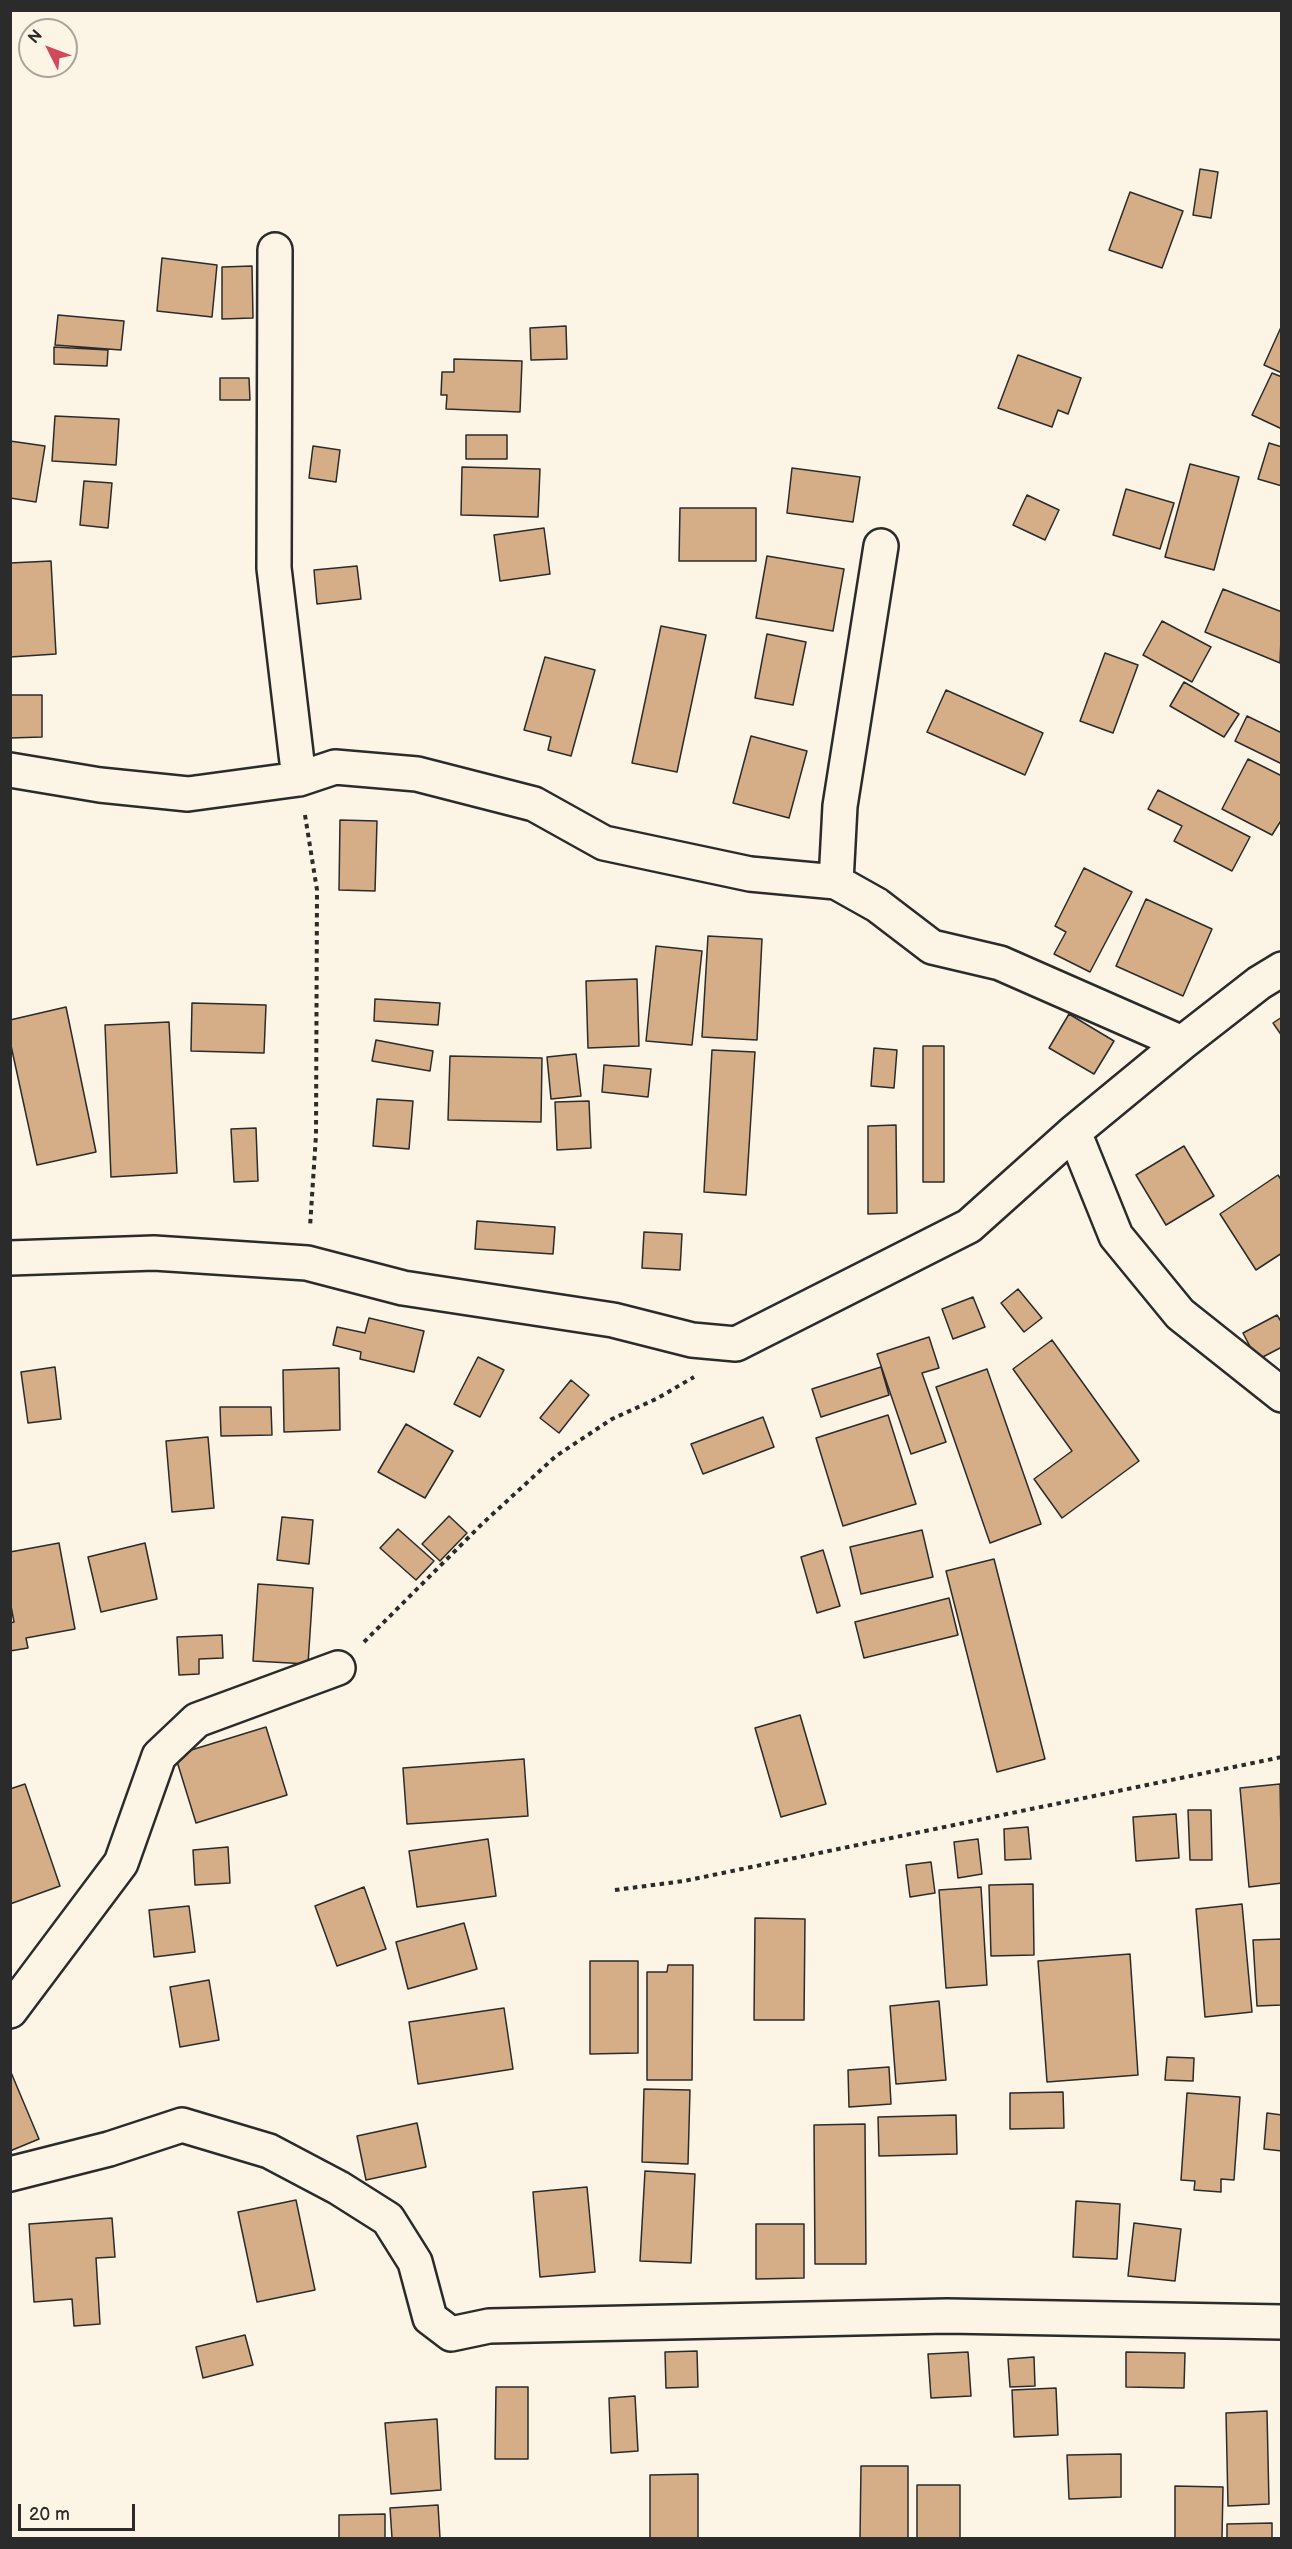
<!DOCTYPE html>
<style>
body{margin:0}
#map{position:relative;width:1292px;height:2549px;overflow:hidden;background:#fcf5e5;font-family:"Balsamiq Sans",sans-serif}
canvas{display:block}
.frame{position:absolute;inset:0;border:12px solid #2b2b2b;pointer-events:none}
.north{position:absolute;left:18px;top:18px;width:60px;height:60px;box-sizing:border-box;background:#fcf5e5;border:2px solid #a8a49b;border-radius:50%;rotate:312deg;font-size:16px;font-weight:700;line-height:24px;text-align:center;color:#2b2b2b}
.north::after{content:'';display:block;margin:auto;width:21px;height:27px;background:#d1495b;clip-path:polygon(50% 0,100% 100%,50% 72%,0 100%)}
.scale{position:absolute;left:18px;top:2504px;width:117px;height:27px;box-sizing:border-box;border:3px solid #2b2b2b;border-top:0;padding-left:8px;font-size:18px;line-height:21px;white-space:nowrap;color:#2b2b2b;-webkit-text-stroke:4px #fcf5e5;paint-order:stroke}
</style>
<div id="map">
<canvas width="1292" height="2549"></canvas>
<div class="frame"></div>
<div class="north">N</div>
<div class="scale">20 m</div>
</div>
<script>
const ctx = document.querySelector('canvas').getContext('2d');
ctx.lineJoin = 'round';
function fillPath(path, color) { ctx.fillStyle = color; ctx.fill(path, 'evenodd'); }
function stroke(path, color, width, dash) { ctx.strokeStyle = color; ctx.lineWidth = width; ctx.lineCap = dash ? 'butt' : 'round'; ctx.setLineDash(dash || []); ctx.stroke(path); }
const building = new Path2D(`
 M1200,169L1218,172L1211,218L1193,215Z
 M1130,192L1183,211L1162,268L1109,250Z
 M162,258L217,265L212,317L157,311Z
 M252,266L253,318L222,319V267Z
 M58,315L124,321L121,350L55,345Z
 M1282,325V373L1264,365Z
 M566,326L567,359L531,360L530,328Z
 M54,347L108,350L107,366L54,364Z
 M1018,355L1081,378L1068,414L1058,410L1052,427L998,408Z
 M454,359L522,361L520,412L446,409L447,395H441L442,372H454Z
 M1272,373L1282,377V429L1252,415Z
 M220,378H249L250,400H220Z
 M55,416L119,419L116,465L52,461Z
 M466,435H507V459H466Z
 M10,441L45,446L36,502L10,498Z
 M1269,443L1282,447V486L1258,479Z
 M313,446L340,450L336,482L309,478Z
 M1190,464L1239,477L1214,570L1165,557Z
 M462,467L540,469L538,517L461,515Z
 M792,468L860,477L853,522L787,513Z
 M84,481L112,483L108,528L80,525Z
 M1126,489L1174,503L1160,549L1113,535Z
 M1027,495L1059,510L1045,540L1013,525Z
 M680,508H756V561H679Z
 M544,528L550,574L500,581L494,535Z
 M767,556L844,569L833,631L756,618Z
 M51,561L56,654L10,657V563Z
 M357,566L361,599L317,604L314,570Z
 M1223,589L1282,612L1280,663L1205,632Z
 M1162,621L1211,647L1192,682L1143,655Z
 M661,626L706,635L677,772L632,763Z
 M767,634L806,642L793,705L755,698Z
 M1105,653L1138,665L1113,733L1080,721Z
 M545,657L595,670L571,756L548,750L551,737L524,730Z
 M1184,682L1239,714L1224,737L1170,706Z
 M946,690L1043,733L1025,775L927,732Z
 M10,695H42V737L10,738Z
 M1247,716L1282,733V764L1235,741Z
 M751,736L807,751L789,818L733,803Z
 M1248,759L1282,776V819L1272,835L1222,809Z
 M1158,790L1250,837L1232,871L1174,841L1182,826L1148,809Z
 M340,820L377,821L375,891L339,890Z
 M1084,868L1132,892L1090,972L1054,954L1066,932L1055,926Z
 M1146,899L1212,929L1183,996L1116,966Z
 M708,936L762,939L757,1040L702,1037Z
 M656,946L702,951L692,1045L646,1041Z
 M637,979L639,1046L588,1048L586,981Z
 M375,999L440,1003L438,1025L374,1021Z
 M192,1003L266,1005L264,1053L191,1051Z
 M66,1007L96,1152L37,1165L10,1041V1020Z
 M1069,1014L1114,1041L1094,1074L1049,1048Z
 M1282,1017V1036L1273,1023Z
 M169,1022L177,1173L111,1177L105,1025Z
 M376,1040L433,1051L430,1071L372,1061Z
 M923,1046H944V1182H923Z
 M874,1048L897,1050L894,1088L871,1086Z
 M712,1050L755,1052L746,1195L704,1192Z
 M576,1054L581,1096L551,1099L547,1057Z
 M450,1056L542,1058L541,1122L448,1120Z
 M604,1065L651,1069L648,1097L602,1092Z
 M377,1099L413,1101L409,1149L373,1146Z
 M589,1101L591,1148L557,1150L555,1102Z
 M896,1125L897,1213L868,1214V1126Z
 M256,1128L258,1181L234,1182L231,1129Z
 M1184,1146L1214,1196L1166,1225L1136,1175Z
 M1278,1175L1282,1181V1253L1256,1270L1220,1214Z
 M477,1221L555,1227L553,1254L475,1249Z
 M644,1232L682,1234L680,1270L642,1268Z
 M1018,1289L1042,1318L1024,1332L1001,1303Z
 M973,1297L985,1327L953,1339L942,1309Z
 M1277,1315L1282,1323V1347L1257,1360L1243,1333Z
 M369,1318L424,1331L414,1372L360,1359L361,1352L333,1345L337,1327L365,1333Z
 M929,1337L939,1368L922,1373L946,1442L911,1454L877,1354Z
 M1052,1340L1139,1461L1062,1518L1034,1479L1072,1451L1013,1369Z
 M478,1357L504,1370L480,1417L454,1404Z
 M55,1367L61,1419L28,1423L21,1372Z
 M881,1367L889,1395L821,1417L812,1389Z
 M339,1368L340,1430L284,1432L283,1370Z
 M987,1369L1041,1524L990,1543L936,1387Z
 M571,1380L589,1395L559,1433L540,1418Z
 M220,1407H271L272,1435L221,1436Z
 M888,1415L916,1504L843,1526L816,1438Z
 M763,1417L774,1447L703,1474L691,1444Z
 M406,1424L453,1451L425,1498L378,1472Z
 M208,1437L214,1508L172,1512L166,1441Z
 M449,1516L467,1533L440,1561L422,1544Z
 M282,1517L313,1520L309,1564L277,1560Z
 M398,1529L434,1561L416,1580L380,1548Z
 M922,1530L933,1577L861,1594L850,1547Z
 M59,1543L75,1629L26,1638L28,1648L10,1651V1623L14,1622L10,1601V1552Z
 M145,1543L157,1599L101,1612L88,1557Z
 M823,1550L840,1606L817,1613L801,1557Z
 M994,1559L1045,1759L997,1772L946,1571Z
 M258,1584L313,1588L308,1664L253,1661Z
 M949,1598L958,1635L864,1658L855,1622Z
 M222,1635L223,1658L199,1659V1674L179,1675L177,1637Z
 M800,1715L826,1804L781,1817L755,1728Z
 M266,1727L287,1795L196,1823L175,1755Z
 M524,1759L528,1816L407,1824L403,1768Z
 M25,1784L60,1886L10,1904V1789Z
 M1280,1784L1282,1883L1249,1887L1240,1788Z
 M1188,1810H1211L1212,1860H1190Z
 M1176,1814L1179,1858L1136,1861L1133,1817Z
 M1028,1827L1031,1859L1005,1860L1004,1829Z
 M488,1839L496,1896L417,1907L409,1851Z
 M978,1839L982,1874L958,1878L954,1842Z
 M228,1847L230,1883L195,1885L193,1850Z
 M931,1862L935,1893L910,1897L906,1865Z
 M1033,1884L1034,1955L991,1956L989,1885Z
 M364,1887L386,1949L337,1966L315,1906Z
 M981,1887L987,1985L946,1988L939,1890Z
 M1242,1904L1252,2012L1205,2017L1196,1909Z
 M189,1906L195,1952L154,1957L149,1910Z
 M755,1918L805,1919L804,2020H754Z
 M464,1923L477,1969L408,1989L396,1942Z
 M1282,1939V2005L1257,2006L1253,1940Z
 M1130,1954L1138,2075L1047,2082L1038,1961Z
 M590,1961H638V2053L590,2054Z
 M668,1965H693L692,2080H647V1972H667Z
 M209,1980L219,2040L180,2047L170,1987Z
 M939,2001L946,2080L896,2084L890,2006Z
 M504,2008L513,2069L418,2084L409,2022Z
 M1167,2057L1194,2058L1193,2081L1165,2080Z
 M889,2067L891,2104L849,2107L848,2070Z
 M10,2070L39,2139L10,2151Z
 M644,2089L690,2090L688,2164L642,2162Z
 M1063,2092L1064,2128L1010,2129V2093Z
 M1187,2093L1240,2097L1234,2180L1221,2179V2192L1194,2190L1195,2181L1181,2180Z
 M1267,2113L1282,2115V2151L1264,2149Z
 M956,2115L957,2154L879,2156L878,2117Z
 M417,2123L426,2167L366,2180L357,2136Z
 M865,2124L866,2264H815L814,2125Z
 M645,2171L695,2174L691,2263L640,2261Z
 M587,2187L595,2272L540,2277L533,2192Z
 M296,2200L315,2290L257,2302L238,2212Z
 M1076,2201L1120,2204L1117,2259L1073,2257Z
 M112,2218L115,2257L96,2258L100,2324L74,2326L72,2299L34,2302L29,2224Z
 M1134,2223L1181,2229L1175,2281L1128,2276Z
 M756,2224H804V2278L756,2279Z
 M245,2335L253,2365L203,2378L196,2347Z
 M697,2351L698,2387L666,2388L665,2352Z
 M968,2352L971,2396L931,2398L928,2354Z
 M1126,2352L1185,2353L1184,2388L1126,2387Z
 M1034,2357L1035,2386L1010,2387L1008,2359Z
 M496,2387H528V2459H495Z
 M1056,2388L1058,2435L1014,2437L1012,2390Z
 M635,2396L638,2451L611,2453L609,2398Z
 M1267,2411L1269,2504L1228,2506L1226,2413Z
 M437,2419L441,2490L391,2494L385,2423Z
 M1121,2454V2497L1069,2499L1067,2455Z
 M861,2466H908V2538H860Z
 M698,2474V2538H650V2475Z
 M917,2485H960V2538H917Z
 M1175,2486L1223,2487L1222,2538H1175Z
 M438,2505L440,2538H392L390,2508Z
 M385,2514V2538H339V2515Z
 M1272,2523V2538H1227V2524Z`);
fillPath(building, '#d5ad86');
stroke(building, '#2b2b2b', 1.5);
const minor = new Path2D(`
 M275,250L274,568L299,779
 M10,770L100,785L188,794L299,779L335,767L417,774L534,804L604,843L750,874L836,882L840,806L881,546
 M836,882L877,905L932,947L1000,963L1182,1043
 M1074,1132L1116,1236L1180,1314L1282,1395
 M10,1258L154,1253L307,1263L403,1288L613,1320L692,1340L736,1344L969,1226L1074,1132L1182,1043L1259,983L1282,969
 M10,2011L121,1863L159,1756L197,1720L338,1668
 M10,2174L109,2149L182,2125L269,2151L339,2188L388,2219L415,2262L430,2318L451,2334L489,2326L947,2316L1282,2322`);
stroke(minor, '#2b2b2b', 38);
stroke(new Path2D(`
 M305,815L317,890L316,1135L310,1227
 M364,1642L483,1523L556,1456L612,1419L656,1399L694,1377
 M615,1890L684,1881L1282,1757`), '#2b2b2b', 4, [4.5, 4.5]);
stroke(minor, '#fcf5e5', 33);
</script>
